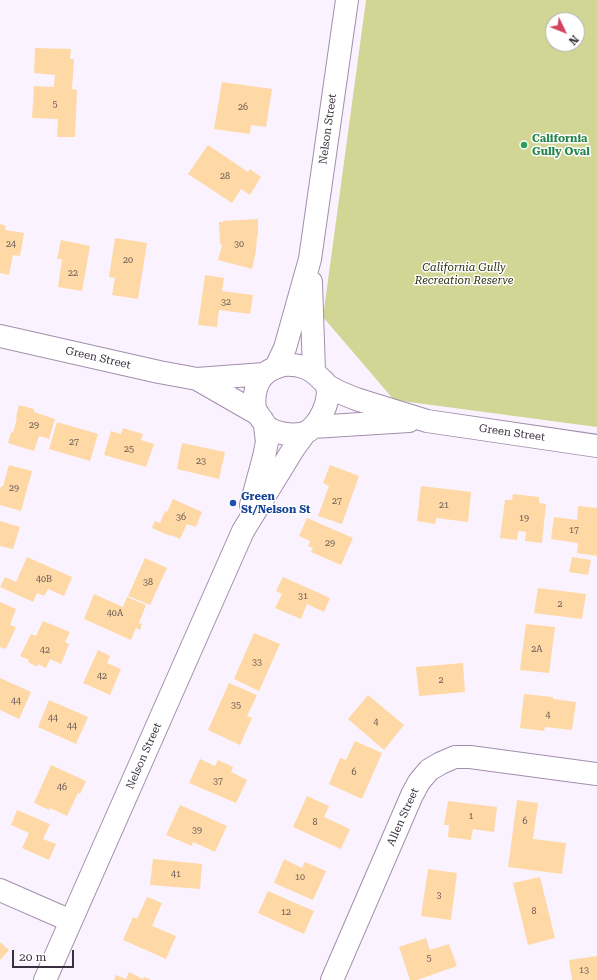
<!DOCTYPE html>
<style>
body{margin:0}
#map{position:relative;width:597px;height:980px;overflow:hidden;background:#fbf2ff;font-family:"Roboto Serif",serif}
canvas{display:block}
.north{position:absolute;left:545px;top:12px;width:40px;height:40px;box-sizing:border-box;background:#fff;border:1px solid #b0acb1;border-radius:50%;rotate:133deg;font-size:11px;font-weight:700;line-height:16px;text-align:center;color:#39303d}
.north::after{content:'';display:block;margin:auto;width:14px;height:18px;background:#d34360;clip-path:polygon(50% 0,100% 100%,50% 72%,0 100%)}
.scale{position:absolute;left:12px;top:950px;width:62px;height:18px;box-sizing:border-box;border:2px solid #39303d;border-top:0;padding-left:5px;font-size:12px;line-height:14px;white-space:nowrap;color:#39303d;-webkit-text-stroke:3px #fff;paint-order:stroke}
</style>
<div id="map">
<canvas width="597" height="980"></canvas>
<div class="north">N</div>
<div class="scale">20 m</div>
</div>
<script>
const ctx = document.querySelector('canvas').getContext('2d');
ctx.lineJoin = 'round';
function fillPath(path, color) { ctx.fillStyle = color; ctx.fill(path, 'evenodd'); }
function stroke(path, color, width, dash) { ctx.strokeStyle = color; ctx.lineWidth = width; ctx.lineCap = dash ? 'butt' : 'round'; ctx.setLineDash(dash || []); ctx.stroke(path); }
function write(font, color, halo, rows, align = 'center') {
  ctx.font = font + ' "Roboto Serif",serif'; ctx.lineWidth = 3; ctx.setLineDash([]); ctx.textBaseline = 'middle'; ctx.strokeStyle = halo; ctx.fillStyle = color; for (const [text, x, y, turn = 0] of rows) {
    ctx.save(); ctx.translate(x, y); ctx.rotate((+turn || 0) * Math.PI / 180); ctx.textAlign = isNaN(turn) ? turn : align; if (halo) ctx.strokeText(text, 0, 0); ctx.fillText(text, 0, 0); ctx.restore();
  }
}
fillPath(new Path2D(`
 M366,0H597V427L394,400L323,317ZM553,20H577V44H553Z`), '#d1d694');
fillPath(new Path2D(`
 M35,48L71,49L70,59H74L72,89L77,90L75,137H57L58,119L32,118L34,86L54,87L55,75L34,73Z
 M222,82L272,89L266,127L251,125L250,134L214,129Z
 M208,145L248,172L250,169L261,177L250,195L241,189L232,203L188,174Z
 M258,219V236H257L256,251L252,269L218,260L222,245L220,243L219,222H223V221Z
 M0,224L6,226L5,230L24,233L20,256L13,255L9,275L0,273Z
 M115,238L147,243L138,299L112,295L115,278L109,277Z
 M61,240L90,246L82,291L58,287L62,259H57Z
 M205,275L224,278L222,291L253,295L250,314L219,310L217,327L198,325Z
 M19,405L34,409V412L55,419L49,439L39,436L34,451L8,443L11,432L13,433L17,418L16,417Z
 M57,422L98,434L90,461L49,449Z
 M123,428L143,434L141,440L154,444L146,467L104,455L111,431L121,434Z
 M182,443L225,452L219,479L177,469Z
 M9,465L32,471L21,511L0,505V490L1,486H3Z
 M330,465L359,476L342,524L318,516L329,486L323,483Z
 M421,486L471,492L468,522L436,518L435,524L417,521Z
 M513,494L539,497V503L546,504L542,543L525,541L526,532L518,531L517,540L500,538L505,500H512Z
 M173,499L202,512L196,527L187,524L180,539L171,535L170,536L152,528L155,521L160,523L165,511L167,512Z
 M578,506L597,508V556L577,553L578,543L551,539L554,517L577,520Z
 M307,518L353,538L341,565L311,552L313,548L308,546L310,541L299,536Z
 M0,521L20,527L13,549L0,546Z
 M27,557L72,577L64,596L48,589L44,596L37,593L33,602L0,587L5,577L16,582Z
 M572,557L591,560L588,575L569,572Z
 M145,558L167,568L150,605L128,596Z
 M283,577L330,598L324,612L307,604L301,619L275,608L282,594L276,591Z
 M538,588L586,594L582,619L534,613Z
 M94,594L123,607L127,597L146,605L139,623L142,624L140,630L136,628L131,640L84,619Z
 M0,602L16,609L10,625L16,627L6,649L0,647Z
 M43,621L70,632L65,642L69,644L61,664L50,659L46,668L38,664L37,667L28,662L29,660L20,656L31,634L36,636Z
 M526,624L555,627L549,673L520,670Z
 M254,633L280,644L259,691L234,679Z
 M98,650L110,656L107,663L121,669L110,695L83,683Z
 M463,663L465,692L419,696L416,667Z
 M0,678L31,692L19,719L0,710Z
 M229,683L257,695L247,716L252,718L240,745L208,730Z
 M524,694L553,697V699L576,702L572,730L545,727L544,731L520,728Z
 M368,695L404,725L384,750L348,719Z
 M49,700L88,717L76,744L38,727Z
 M355,741L382,753L362,799L329,784L340,758L346,760Z
 M200,759L215,766L218,760L233,767L231,772L247,780L236,803L189,783Z
 M51,765L86,781L80,794L78,793L67,816L50,808L49,810L34,803Z
 M307,796L329,806L324,817L350,829L341,849L293,827Z
 M517,800L538,803L533,839L566,843L562,874L508,867Z
 M448,801L497,807L494,832L473,829L471,840L448,837L449,825H444Z
 M180,805L227,826L215,852L193,842L192,846L166,835Z
 M17,810L50,824L43,839L56,844L49,860L22,848L29,833L11,825Z
 M153,859L202,864L200,889L150,885Z
 M284,859L302,868L305,862L326,871L313,900L274,883Z
 M428,869L457,873L451,920L421,916Z
 M540,877L555,938L528,945L513,883Z
 M268,891L314,911L304,934L258,913Z
 M147,897L162,903L152,926L176,936L166,959L123,940L133,917L137,919Z
 M426,938L430,950L449,944L457,966L417,980H410L399,947Z
 M0,942L9,950L0,960Z
 M597,956V980H572L569,960Z
 M129,972L143,979L144,977L151,980H114L116,975L126,979Z`), '#fed9a6');
const minor = new Path2D(`
 M311,282L314,372
 M0,336L159,372L197,379L264,374
 M284,365C300,364 311,368 322,380C324,381 325,383 326,384C333,398 318,429 304,433C293,436 275,434 266,426C265,425 264,423 263,421C260,417 256,413 255,408C253,397 256,381 265,374C270,369 277,367 284,365Z
 M276,367L285,348L310,259L347,0
 M197,379L258,414
 M326,385L339,392L356,399L427,421L597,446
 M313,427L409,421
 M251,505L264,457L267,442L265,426
 M0,890L71,921
 M45,980L243,531L294,448L305,433
 M332,980L412,795L419,782L429,770L441,763L455,757H470L597,774`);
stroke(minor, '#a38eac', 24);
stroke(minor, '#fff', 22);
for (const [x, y, r, color] of [
 [524,145,4,"#2e9e5b"],
 [233,503,4,"#1a4fb4"]
]) { const dot = new Path2D(); dot.arc(x, y, r, 0, 2 * Math.PI); ctx.fillStyle = color; ctx.fill(dot); stroke(dot, '#fff', 1.5); }
write('9px', '#6a5a57', null, [
 ["5",55,104],
 ["26",243,107],
 ["28",225,176],
 ["24",11,244],
 ["30",239,244],
 ["20",128,260],
 ["22",73,273],
 ["32",226,302],
 ["29",34,425],
 ["27",74,442],
 ["25",129,449],
 ["23",201,461],
 ["29",14,488],
 ["27",337,501],
 ["21",444,505],
 ["36",181,517],
 ["19",524,518],
 ["17",574,530],
 ["29",330,543],
 ["40B",44,579],
 ["38",148,582],
 ["31",303,596],
 ["2",560,604],
 ["40A",115,613],
 ["2A",537,649],
 ["42",45,650],
 ["33",257,662],
 ["42",102,676],
 ["2",441,680],
 ["44",16,701],
 ["35",236,705],
 ["4",548,715],
 ["44",53,718],
 ["4",376,722],
 ["44",72,726],
 ["6",354,772],
 ["37",218,781],
 ["46",62,787],
 ["1",471,816],
 ["6",525,821],
 ["8",315,822],
 ["39",197,830],
 ["41",176,874],
 ["10",300,877],
 ["3",439,895],
 ["8",534,911],
 ["12",286,912],
 ["5",429,958],
 ["13",584,970]
]);
write('11px', '#39303d', '#fff', [
 ["Nelson Street",328,129,-82],
 ["Green Street",98,358,13],
 ["Green Street",512,433,8],
 ["Nelson Street",144,756,-66],
 ["Allen Street",403,817,-66]
]);
write('bold 11px', '#27864d', '#fff', [
 ["California",532,139],
 ["Gully Oval",532,152]
], 'left');
write('italic 11px', '#2e300f', '#fff', [
 ["California Gully",464,268],
 ["Recreation Reserve",464,281]
]);
write('bold 11px', '#164399', '#fff', [
 ["Green",241,497],
 ["St/Nelson St",241,510]
], 'left');
</script>
